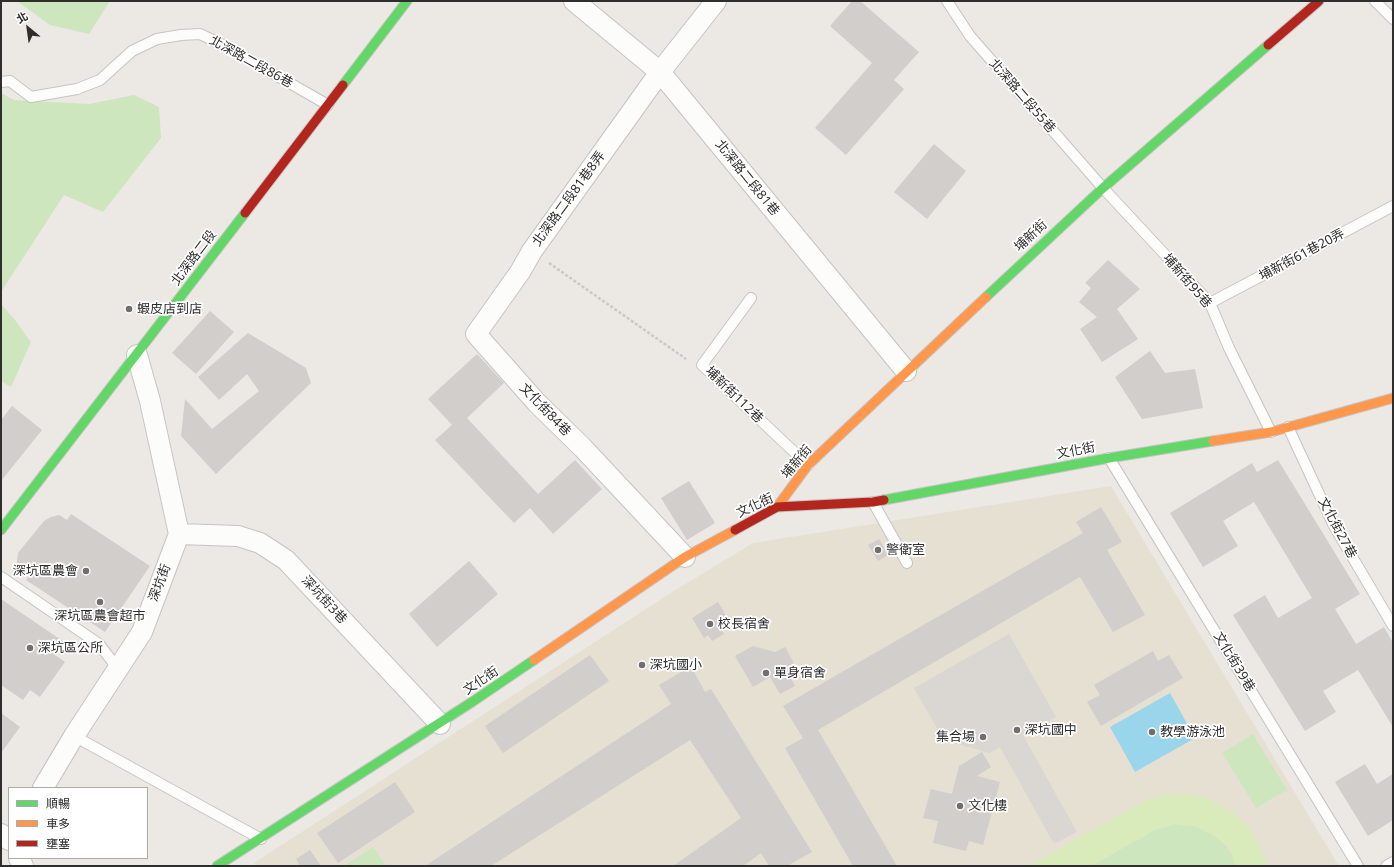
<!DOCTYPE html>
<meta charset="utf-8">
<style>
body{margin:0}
#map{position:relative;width:1394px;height:867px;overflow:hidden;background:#ece8e4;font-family:"Noto Sans","Noto Sans TC",sans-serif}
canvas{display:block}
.frame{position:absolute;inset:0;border:2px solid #2e2e2e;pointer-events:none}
.legend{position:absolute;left:8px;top:787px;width:140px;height:72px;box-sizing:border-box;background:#fff;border:1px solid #ababab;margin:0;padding:5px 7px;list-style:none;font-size:12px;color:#2e2e2e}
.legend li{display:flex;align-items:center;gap:8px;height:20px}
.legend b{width:20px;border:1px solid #ababab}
.north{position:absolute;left:8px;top:8px;width:40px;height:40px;-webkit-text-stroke:3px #fff;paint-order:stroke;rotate:331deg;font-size:11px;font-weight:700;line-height:16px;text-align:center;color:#2e2e2e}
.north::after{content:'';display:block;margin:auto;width:14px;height:18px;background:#2e2e2e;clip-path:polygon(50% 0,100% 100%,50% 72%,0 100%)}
</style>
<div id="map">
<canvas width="1394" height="867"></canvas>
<div class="frame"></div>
<ul class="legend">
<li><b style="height:5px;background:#63d668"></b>順暢</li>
<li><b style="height:5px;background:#ff974d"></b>車多</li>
<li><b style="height:5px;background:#b3261e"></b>壅塞</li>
</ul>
<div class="north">北</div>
</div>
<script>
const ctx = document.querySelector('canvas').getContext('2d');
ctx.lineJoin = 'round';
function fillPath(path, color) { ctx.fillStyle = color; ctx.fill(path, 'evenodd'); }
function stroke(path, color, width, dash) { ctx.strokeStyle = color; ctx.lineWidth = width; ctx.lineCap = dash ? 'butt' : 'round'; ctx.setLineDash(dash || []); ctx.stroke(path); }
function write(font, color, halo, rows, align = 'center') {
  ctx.font = font + ' "Noto Sans","Noto Sans TC",sans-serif'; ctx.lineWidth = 3.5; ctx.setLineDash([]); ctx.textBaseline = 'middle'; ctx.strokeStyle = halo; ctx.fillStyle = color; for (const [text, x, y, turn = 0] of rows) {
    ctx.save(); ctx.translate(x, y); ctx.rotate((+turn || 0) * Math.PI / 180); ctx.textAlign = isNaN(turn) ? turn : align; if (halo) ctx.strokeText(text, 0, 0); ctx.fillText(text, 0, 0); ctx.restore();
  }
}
fillPath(new Path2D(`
 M1111,486L1339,866H256L254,863L669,594L753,543Z`), '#e6e0d3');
fillPath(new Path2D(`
 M17,1H110L89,34L50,25Z
 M1,93L14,100L89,104L134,95L159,107L161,138L103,212L64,195L1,292Z
 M1,304L15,320L31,342L11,387L1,381Z
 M1253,734L1287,790L1256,808L1222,753Z
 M1175,824C1182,825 1190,825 1197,827C1215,833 1232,847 1236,866H1091L1155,830Z
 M373,847L386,866H344Z`), '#cee6be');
fillPath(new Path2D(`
 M1185,794L1207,798L1232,812L1249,827L1262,853L1267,866H1236L1228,846L1212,835L1197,827L1175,824L1155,830L1091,866H1029L1144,801L1162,795Z`), '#d9eabb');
fillPath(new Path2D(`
 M1009,634L1056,717L1023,735L1077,832L1054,844L1000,747L989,753L944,740L914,688Z`), '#dad6d2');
fillPath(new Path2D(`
 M1170,693L1195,738L1135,772L1110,727Z`), '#99d6ec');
fillPath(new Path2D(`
 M852,1H860L919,52L894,80L904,89L846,155L815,128L872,63L830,26Z
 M934,144L966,171L927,219L894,192Z
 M1108,260L1140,289L1117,309L1138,339L1102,362L1080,329L1097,317L1079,302L1091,288L1085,283Z
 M210,311L234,332L196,374L172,353Z
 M248,333L306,368L311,383L216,474L181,436L185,399L212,429L259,391L247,374L219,400L198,377Z
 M1150,351L1165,373L1195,369L1203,408L1142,419L1115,377Z
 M477,354L504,383L467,418L538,494L575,460L602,489L553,534L530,508L514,523L435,440L452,425L428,399Z
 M12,406L42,430L1,481V420Z
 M1278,460L1360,594L1335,609L1356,644L1384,627L1393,643V727L1358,670L1323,691L1336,712L1305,731L1233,615L1265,595L1278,618L1312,598L1254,502L1223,521L1238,546L1203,567L1170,513L1252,463L1257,472Z
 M689,481L715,523L687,540L661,498Z
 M1101,507L1122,542L1107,550L1145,615L1113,632L1080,577L818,730L897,866H853L785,748L803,738L783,706L1083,533L1076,522Z
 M71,514L150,566L105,632L26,580L30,574L20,567L17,562L18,553L44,521L51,517L59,515L67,520Z
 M879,539L888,555L878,561L868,545Z
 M469,561L498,594L437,647L409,614Z
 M1,599L64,642L55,655L65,662L40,697L30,690L23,700L1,685Z
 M718,602L730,622L720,627L724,634L712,641L708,635L704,638L692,618Z
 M753,646L775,652L785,647L794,663L785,668L795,686L780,694L770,677L753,687L735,656Z
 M1153,651L1158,661L1169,655L1183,678L1101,726L1087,702L1100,695L1094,685Z
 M590,655L609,681L503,753L485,726Z
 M691,666L705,692L711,689L812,852L787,866H769L761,853L743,866H673L741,818L690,740L491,866H425L671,704L659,685Z
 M1,713L20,727L1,753Z
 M982,752L991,767L977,776L1000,782L983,845L969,841L966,851L933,843L938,821L923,818L931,789L952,794L959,766Z
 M1365,764L1377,784L1393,774V820L1368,836L1335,782Z
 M395,782L415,812L338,863L317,833Z
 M310,850L321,866H300L296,859Z`), '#d1cecb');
const lane = new Path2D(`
 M947,1L970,36L1103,188L1210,303L1229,348L1271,432
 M1375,1L1393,19
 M1,82L10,81L31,97L77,89L100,80L132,51L157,39L181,35L200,34L225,46L328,105
 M751,298L702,365L808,465
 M1210,303L1393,206
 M1288,427L1334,526L1393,626
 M1109,458L1358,866
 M873,502L907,563
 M1,577L99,644L118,669
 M74,736L261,839
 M1386,866L1393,862`);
const street = new Path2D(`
 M574,1L660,72L906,371
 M179,534L238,536L260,543L286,560L440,724
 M685,557L583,448L537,403L476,334L520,272L532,251L660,72L716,1
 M43,788L74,736L142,632L179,534L150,401L137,355
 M1,834L9,840
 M19,858L23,866`);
const fast = new Path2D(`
 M343,85L407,1
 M986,297L1103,188L1268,45
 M884,500L1109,458L1213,441
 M1,530L245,213
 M217,866L472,702L534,660`);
const slow = new Path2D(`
 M1213,441L1271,432L1393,398
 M777,507L808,465L986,297
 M534,660L685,557L735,530`);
const jam = new Path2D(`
 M1268,45L1319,1
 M245,213L343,85
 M735,530L777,507L873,502L884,500`);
stroke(lane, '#c5c4c5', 12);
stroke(street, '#c5c4c5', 22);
stroke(fast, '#c5c4c5', 11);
stroke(slow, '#c5c4c5', 11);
stroke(jam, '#c5c4c5', 11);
stroke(new Path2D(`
 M549,263L686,359`), '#c9c9c8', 2.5, [3, 2]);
stroke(lane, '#fcfcfb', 10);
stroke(street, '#fcfcfb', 20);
stroke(fast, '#63d668', 9);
stroke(slow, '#ff974d', 9);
stroke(jam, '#b3261e', 9);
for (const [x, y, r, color] of [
 [129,309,4,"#706f6e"],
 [878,550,4,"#706f6e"],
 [86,571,4,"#706f6e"],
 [100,602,4,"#706f6e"],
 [710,624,4,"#706f6e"],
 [30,648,4,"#706f6e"],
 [642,665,4,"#706f6e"],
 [766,673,4,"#706f6e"],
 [1017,730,4,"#706f6e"],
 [1152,732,4,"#706f6e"],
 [983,737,4,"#706f6e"],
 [960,806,4,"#706f6e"]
]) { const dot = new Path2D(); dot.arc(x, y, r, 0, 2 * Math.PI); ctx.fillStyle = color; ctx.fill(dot); stroke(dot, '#fff', 1.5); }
write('13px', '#2e2e2e', '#fff', [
 ["北深路二段86巷",251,62,29],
 ["北深路二段55巷",1022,96,49],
 ["北深路二段81巷",747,178,51],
 ["北深路二段81巷8弄",569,199,-54],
 ["埔新街",1031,236,-43],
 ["埔新街61巷20弄",1302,255,-28],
 ["北深路二段",194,258,-53],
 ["埔新街95巷",1187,281,49],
 ["埔新街112巷",734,395,44],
 ["文化街84巷",545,410,46],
 ["文化街",1076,451,-11],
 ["埔新街",797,462,-50],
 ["文化街",755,506,-25],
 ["文化街27巷",1337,528,62],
 ["深坑街",160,583,-69],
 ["深坑街3巷",324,600,47],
 ["文化街39巷",1234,662,59],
 ["文化街",481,681,-34]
]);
write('13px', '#2e2e2e', '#fff', [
 ["蝦皮店到店",137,309],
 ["警衛室",886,550],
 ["深坑區農會",78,571,"right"],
 ["深坑區農會超市",100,616,"center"],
 ["校長宿舍",718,624],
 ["深坑區公所",38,648],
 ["深坑國小",650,665],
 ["單身宿舍",774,673],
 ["深坑國中",1025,730],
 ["教學游泳池",1160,732],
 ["集合場",975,737,"right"],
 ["文化樓",968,806]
], 'left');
</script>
